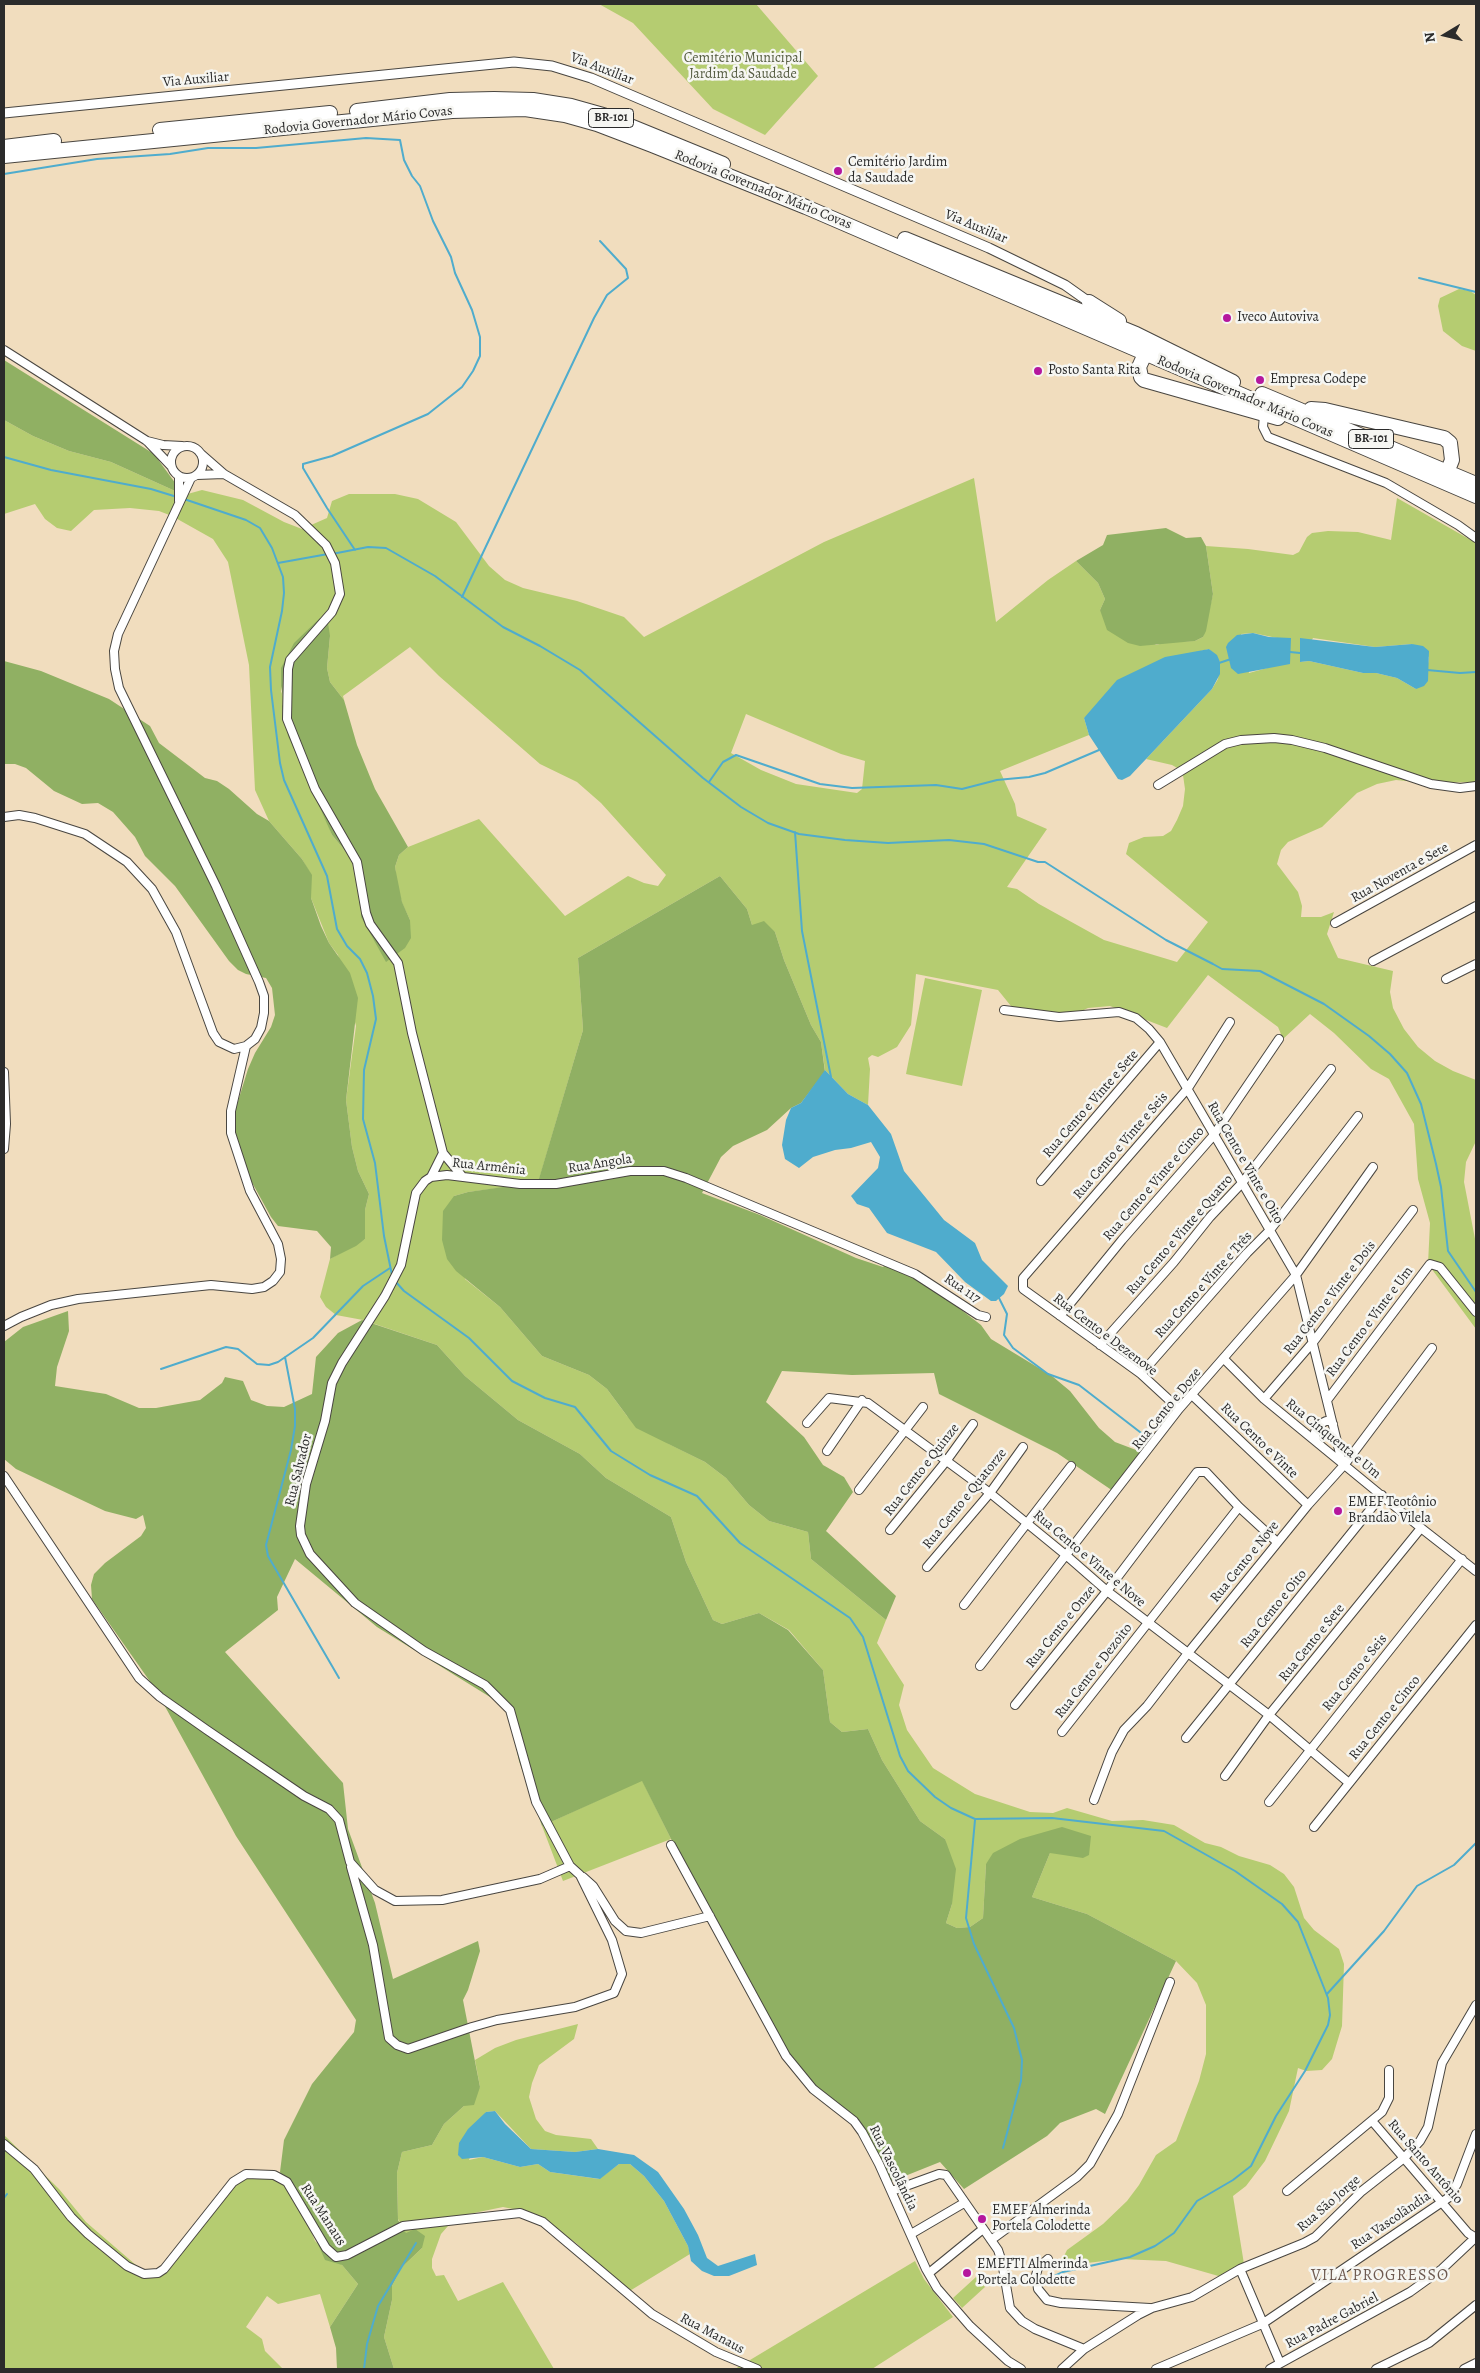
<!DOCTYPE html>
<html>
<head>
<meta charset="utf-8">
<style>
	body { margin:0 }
	#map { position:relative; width:1480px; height:2373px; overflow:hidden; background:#f1ddbe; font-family:Alegreya,serif }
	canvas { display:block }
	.frame { position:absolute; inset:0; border:5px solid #2b2b2b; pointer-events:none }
	.north { position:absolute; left:1420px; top:10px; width:50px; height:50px; -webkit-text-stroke:4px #f6f6f2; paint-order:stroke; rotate:261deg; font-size:14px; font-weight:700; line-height:20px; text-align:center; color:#2b2b2b }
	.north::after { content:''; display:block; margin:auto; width:18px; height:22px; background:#2b2b2b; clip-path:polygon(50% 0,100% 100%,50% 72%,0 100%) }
</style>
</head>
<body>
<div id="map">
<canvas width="1480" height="2373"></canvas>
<div class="frame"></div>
<div class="north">N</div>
</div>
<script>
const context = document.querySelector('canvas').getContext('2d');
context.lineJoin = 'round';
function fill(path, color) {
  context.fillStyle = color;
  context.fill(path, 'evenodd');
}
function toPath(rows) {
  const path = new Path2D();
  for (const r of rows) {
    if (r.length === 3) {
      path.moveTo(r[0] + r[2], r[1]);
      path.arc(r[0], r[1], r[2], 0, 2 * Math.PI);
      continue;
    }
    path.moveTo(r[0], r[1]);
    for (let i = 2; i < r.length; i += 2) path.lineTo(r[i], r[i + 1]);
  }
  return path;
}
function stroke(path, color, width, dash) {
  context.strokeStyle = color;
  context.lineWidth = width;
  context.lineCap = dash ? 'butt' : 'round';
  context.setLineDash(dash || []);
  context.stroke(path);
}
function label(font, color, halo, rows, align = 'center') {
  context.font = font + ' Alegreya,serif';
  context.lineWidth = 5;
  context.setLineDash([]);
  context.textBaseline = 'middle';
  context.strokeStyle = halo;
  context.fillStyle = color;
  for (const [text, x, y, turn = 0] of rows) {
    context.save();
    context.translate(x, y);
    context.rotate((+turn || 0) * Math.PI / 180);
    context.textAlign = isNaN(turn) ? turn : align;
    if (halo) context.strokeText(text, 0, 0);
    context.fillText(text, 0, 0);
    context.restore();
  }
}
fill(toPath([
	[599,4,756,4,818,76,765,135,713,109,633,23],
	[1459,289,1470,291,1476,295,1476,351,1462,346,1443,331,1438,306,1440,298],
	[4,420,33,436,69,451,111,462,184,495,202,490,243,500,284,522,302,529,327,518,332,501,349,494,395,494,418,499,456,522,489,566,505,580,523,588,577,601,624,617,644,637,824,542,974,478,996,622,1048,580,1076,561,1098,583,1105,599,1100,610,1156,645,1167,642,1195,641,1203,637,1213,594,1206,546,1248,549,1293,555,1299,552,1307,537,1312,533,1328,531,1358,532,1391,540,1397,498,1476,543,1476,782,1426,783,1396,780,1377,784,1357,793,1322,827,1288,842,1281,850,1277,864,1298,892,1302,906,1301,917,1321,917,1334,912,1327,934,1338,958,1393,971,1390,992,1393,1008,1404,1029,1418,1047,1435,1061,1453,1071,1476,1080,1476,1141,1466,1162,1464,1182,1476,1244,1476,1329,1428,1264,1430,1223,1418,1179,1414,1124,1389,1079,1371,1069,1334,1033,1310,1014,1283,1039,1278,1027,1208,975,1167,1028,1110,1006,1088,1008,1071,1016,1015,1011,998,990,916,974,911,1025,897,1047,878,1057,872,1055,868,1058,870,1069,868,1105,848,1094,825,1070,821,1042,811,1025,784,960,775,932,752,925,747,909,720,876,578,958,583,1030,538,1183,468,1192,454,1196,465,1279,500,1307,542,1356,589,1375,607,1389,627,1416,669,1444,705,1462,726,1478,749,1505,769,1521,808,1532,811,1559,886,1620,877,1643,904,1685,899,1705,907,1730,933,1768,975,1794,1030,1812,1053,1813,1067,1808,1112,1821,1143,1820,1174,1825,1205,1843,1221,1847,1239,1856,1270,1865,1284,1874,1294,1887,1304,1918,1314,1930,1339,1949,1344,1964,1342,2026,1332,2059,1322,2070,1306,2071,1298,2068,1289,2111,1265,2161,1246,2186,1233,2196,1244,2264,1222,2277,1166,2261,1121,2259,1070,2265,1062,2260,1067,2250,1103,2224,1127,2201,1139,2185,1156,2155,1176,2141,1199,2081,1206,2054,1206,2005,1197,1983,1176,1961,1087,1914,1032,1897,1050,1853,1091,1836,986,1864,983,1918,970,1927,957,1928,946,1923,952,1904,945,1839,920,1821,882,1760,868,1729,842,1732,830,1722,823,1670,789,1630,759,1613,722,1624,713,1620,686,1562,671,1517,606,1478,580,1454,518,1420,465,1376,437,1345,363,1320,336,1315,326,1307,320,1297,330,1259,365,1239,365,1210,369,1194,358,1171,352,1147,346,1100,356,1026,338,955,329,943,311,898,311,875,302,859,269,821,255,790,249,665,228,562,213,539,172,516,159,511,130,508,94,510,71,531,57,528,45,519,35,504,4,514],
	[1253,633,1277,638,1278,665,1249,673,1241,634],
	[330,636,327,668,330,682,344,700,343,696,410,647,439,676,540,764,577,782,601,803,666,875,658,886,644,883,628,876,565,916,479,819,408,847,399,855,395,867,397,883,402,903,410,920,361,917,361,904,351,858,332,835,281,691,282,673],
	[1313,638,1375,647,1412,644,1429,657,1428,664,1416,689,1397,678,1376,673,1363,673,1309,661,1300,662],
	[1209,649,1220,662,1218,679,1212,689,1146,759,1172,765,1179,769,1183,775,1185,789,1183,806,1177,820,1171,831,1163,836,1144,837,1129,843,1126,854,1208,922,1177,962,1104,940,1039,904,1017,889,1007,887,1047,829,1017,816,1015,804,1000,771,1089,735,1084,718,1193,653],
	[746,714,841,754,865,761,862,789,857,793,796,784,761,770,731,753],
	[925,978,982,990,962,1086,906,1074],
	[642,1780,671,1839,563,1881,542,1826],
	[578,2024,574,2039,539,2065,532,2083,529,2097,536,2119,545,2131,556,2135,591,2139,598,2149,575,2152,531,2149,495,2111,486,2112,469,2160,483,2157,520,2167,538,2164,550,2172,599,2179,619,2164,630,2164,644,2176,664,2201,688,2246,690,2254,628,2292,576,2243,545,2222,518,2210,503,2207,469,2214,448,2226,441,2234,432,2259,432,2268,436,2276,444,2275,458,2301,503,2282,554,2369,394,2369,384,2337,392,2300,392,2286,401,2268,422,2248,406,2234,398,2219,397,2173,402,2152,432,2145,444,2124,464,2106,480,2087,475,2060,495,2048,516,2040],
	[4,2135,59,2189,86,2222,144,2272,165,2273,240,2175,280,2172,301,2206,315,2241,342,2265,358,2284,330,2327,320,2294,278,2304,267,2296,246,2327,262,2339,265,2351,283,2369,4,2369],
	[915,2261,924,2279,953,2317,872,2369,735,2369],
	[976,2277,985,2287,962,2308,953,2298]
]), '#b5cc71');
fill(toPath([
	[4,360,154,454,184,495,111,462,69,451,33,436,4,420],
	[1166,528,1186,538,1201,537,1206,546,1213,594,1206,631,1203,637,1195,641,1140,646,1128,643,1107,630,1100,610,1105,599,1098,583,1076,561,1103,545,1107,535],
	[320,618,328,623,330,636,327,668,330,682,344,700,357,745,375,789,408,847,399,855,395,867,402,902,410,920,411,938,405,948,386,962,361,917,361,904,351,858,332,835,288,736,282,706,284,703,281,686,281,668,294,643],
	[4,661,41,671,109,699,150,726,159,743,205,778,217,781,229,789,257,814,269,821,302,859,312,875,311,898,321,926,329,943,350,973,358,998,346,1100,352,1147,358,1171,369,1194,365,1210,365,1239,356,1246,330,1259,331,1247,317,1231,278,1226,271,1217,249,1177,234,1135,235,1111,248,1069,255,1053,271,1027,275,1015,272,988,266,978,246,974,238,970,229,961,175,886,145,856,135,837,113,812,98,803,82,804,54,791,26,768,15,764,4,764],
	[720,876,747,909,752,925,764,921,775,932,784,960,811,1025,821,1042,825,1072,801,1103,791,1108,767,1130,733,1146,721,1157,702,1193,760,1215,856,1258,883,1267,887,1263,942,1295,981,1325,991,1339,1052,1376,1070,1391,1099,1428,1115,1442,1144,1453,1113,1491,1057,1453,939,1394,934,1373,852,1375,782,1371,766,1402,804,1437,823,1465,844,1477,853,1492,826,1531,896,1596,886,1620,811,1559,808,1532,769,1521,749,1505,726,1478,705,1462,636,1428,607,1389,589,1375,542,1356,500,1307,456,1271,447,1259,442,1240,443,1211,454,1196,468,1192,538,1182,583,1030,578,958],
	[68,1311,69,1331,57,1367,55,1386,106,1394,139,1408,156,1408,200,1400,222,1383,225,1377,243,1381,251,1400,267,1406,284,1407,312,1394,316,1357,338,1333,362,1320,437,1345,465,1376,518,1420,580,1454,606,1478,671,1517,686,1562,713,1620,722,1624,759,1613,788,1630,823,1670,830,1722,842,1732,868,1729,882,1760,920,1821,945,1839,956,1869,952,1904,946,1923,957,1928,970,1927,983,1918,986,1864,993,1853,1020,1839,1062,1827,1091,1836,1089,1855,1083,1858,1050,1853,1032,1897,1087,1914,1176,1961,1105,2114,1096,2109,1060,2123,1047,2136,964,2189,940,2162,890,2182,857,2120,817,2091,792,2061,671,1839,642,1781,542,1826,519,1761,512,1728,511,1710,377,1627,295,1559,277,1597,278,1610,225,1652,343,1783,348,1829,375,1903,393,1979,478,1941,480,1951,468,1990,463,2000,480,2087,474,2105,464,2106,444,2124,432,2145,402,2152,397,2173,398,2220,406,2233,415,2229,425,2236,422,2248,401,2268,392,2286,392,2300,384,2337,394,2369,337,2369,336,2348,330,2327,358,2284,342,2265,325,2260,301,2206,280,2172,284,2140,312,2084,354,2032,356,2020,236,1836,156,1690,92,1599,91,1585,94,1574,105,1563,141,1536,146,1528,143,1515,136,1519,105,1511,16,1469,4,1459,4,1342,23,1327]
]), '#90b063');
fill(toPath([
	[1253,633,1269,637,1291,638,1290,664,1238,674,1231,668,1226,647,1228,643,1237,635],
	[1300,638,1375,647,1412,644,1423,646,1429,651,1428,681,1424,686,1416,689,1397,678,1376,673,1363,673,1309,661,1300,662],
	[1209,649,1217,655,1220,662,1220,674,1212,689,1130,776,1122,780,1118,779,1089,735,1084,718,1117,680,1165,657],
	[825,1070,848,1094,868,1105,891,1134,904,1171,944,1220,975,1243,982,1260,1008,1286,1004,1294,996,1301,991,1301,965,1282,936,1252,887,1233,869,1208,857,1204,851,1196,878,1168,880,1157,871,1142,851,1148,835,1150,813,1157,799,1168,785,1159,782,1145,786,1120,791,1108,801,1103],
	[495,2111,505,2124,531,2149,575,2152,598,2149,634,2155,658,2172,684,2209,698,2235,707,2258,718,2266,755,2254,757,2265,729,2276,714,2276,702,2271,691,2261,688,2246,664,2201,644,2176,630,2164,619,2164,600,2179,550,2172,538,2164,520,2167,483,2157,462,2159,458,2155,459,2143,468,2129,486,2112]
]), '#4faccd');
stroke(toPath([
	[4,174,97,159,170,154,208,148,256,148,366,138,400,140,404,160,412,176,420,186,433,221,451,257,455,273,472,310,480,337,480,356,473,371,462,387,428,414,332,456,303,464,303,468,327,508,355,550],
	[1419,278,1476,292],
	[4,457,51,470,151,489,177,497],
	[184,499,246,520,260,528,272,548,283,577,284,593,282,611,270,667,271,690,280,763,284,780,327,876,337,929,347,946,360,959,367,973,373,996,376,1019,364,1070,363,1119,375,1163,384,1236,392,1275],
	[332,554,368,547,386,548,435,576,503,627,540,646,580,670,703,778,741,807,768,823,799,834,845,840,888,843,949,840,984,844,1038,862,1045,862,1166,940,1213,964,1222,969,1260,971,1324,1004,1369,1036,1390,1054,1407,1073,1421,1104,1436,1164,1441,1187,1448,1251,1476,1292],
	[278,563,328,554],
	[462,597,594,318,607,295,628,278,626,269,600,241],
	[1290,652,1300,653],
	[1219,663,1231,659],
	[1427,670,1460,673,1476,672],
	[709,782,723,762,736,755,820,784,852,788,936,785,962,789,997,780,1029,777,1045,773,1099,750],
	[795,832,802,931,831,1077],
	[395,1281,404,1291,469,1338,512,1381,545,1398,575,1407,611,1451,650,1475,697,1496,740,1543,850,1618,863,1637,900,1756,908,1771,935,1797,951,1808,975,1819,1052,1818,1164,1831,1235,1871,1282,1904,1298,1922,1328,1998,1330,2015,1328,2025,1305,2071,1276,2116,1251,2166,1233,2180,1197,2201,1174,2233,1155,2246,1130,2257,1063,2272,1039,2283],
	[998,1296,1007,1314,1004,1335,1013,1348,1048,1374,1079,1385,1149,1439],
	[285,1357,295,1409,295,1426,291,1450,266,1545,268,1556,339,1678],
	[161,1369,226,1347,238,1349,257,1364,269,1365,278,1362,313,1338,363,1286,390,1268],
	[975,1820,966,1918,974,1944,1014,2028,1022,2060,1021,2081,1003,2148],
	[1327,1994,1384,1931,1417,1886,1454,1865,1476,1843],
	[4,2198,7,2194],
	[364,2369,367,2344,378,2306,416,2243]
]), '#4faccd', 2);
const minor = toPath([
	[4,350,147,441,171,466],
	[1264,415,1263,427,1268,437,1386,483,1458,525,1476,538],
	[147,441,163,445,182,446],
	[187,462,16],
	[200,453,224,474,295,515,326,545,335,563,340,594,332,612,290,660,288,669,287,719,315,789,357,862,366,913,370,924,398,963,412,1033,443,1153,462,1176],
	[197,475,224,474],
	[179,476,179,501],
	[1158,785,1225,744,1241,740,1274,738,1292,740,1325,748,1431,784,1460,788,1476,786],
	[4,817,19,815,35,818,85,834,127,862,152,889,176,932,213,1033,219,1042,234,1049,246,1046,255,1039,261,1028,264,1013,264,996,259,982,216,886,119,688,115,669,114,651,118,634,191,478],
	[1335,923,1476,845],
	[1373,961,1476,906],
	[1446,979,1476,964],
	[1004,1010,1059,1017,1119,1012,1136,1018,1149,1029,1160,1042,1296,1275,1342,1462],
	[4,1072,6,1124,4,1149],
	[431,1177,443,1153],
	[1041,1181,1160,1042],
	[1060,1316,1122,1240,1213,1136,1279,1039],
	[4,1326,21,1317,51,1305,78,1299,211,1285,252,1289,264,1287,273,1281,280,1272,281,1259,278,1244,250,1191,231,1133,231,1111,246,1046],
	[1100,1345,1174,1262,1210,1217,1242,1183,1331,1069],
	[1224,1359,1264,1399,1421,1528,1476,1571],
	[1141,1374,1247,1253,1270,1230,1358,1116],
	[1192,1395,1308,1505],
	[1264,1399,1314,1341,1413,1210],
	[1328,1399,1430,1264,1440,1267,1476,1312],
	[1179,1409,1141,1374,1023,1289,1023,1278,1188,1088,1230,1022],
	[807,1423,829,1398,868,1403,990,1493,1067,1556,1107,1591,1269,1715,1349,1783],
	[1316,1441,1315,1432,1318,1425,1326,1421,1330,1421,1333,1424],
	[827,1451,862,1400],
	[4,1476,139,1678,160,1697,207,1730,304,1796,329,1809,339,1820,350,1862,375,1890,395,1901,442,1900,540,1879,570,1866,536,1802,510,1710,485,1685,424,1651,355,1603,310,1554,301,1535,300,1526,306,1484,325,1421,332,1383,342,1363,385,1296,401,1265,416,1193,425,1181,431,1177,447,1175,520,1184,556,1184,630,1171,664,1171,686,1178,915,1274,978,1315,986,1317],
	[859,1490,923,1407],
	[890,1530,947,1460,973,1424],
	[927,1567,990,1493,1023,1447],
	[964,1605,1071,1466],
	[980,1666,1179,1409,1296,1275,1373,1167],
	[1015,1705,1107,1591,1197,1472,1206,1472,1239,1507,1277,1542],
	[1062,1732,1239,1507],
	[1186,1738,1382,1495],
	[1225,1776,1269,1715,1421,1528],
	[1094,1800,1112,1752,1124,1730,1147,1706,1188,1653,1308,1505,1345,1464,1432,1348],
	[1269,1802,1462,1559],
	[1314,1827,1476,1625],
	[671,1845,786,2056,813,2089,854,2121,862,2132,879,2164,926,2269,937,2288,970,2326,1008,2361,1021,2369],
	[351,1867,373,1945,389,2038,397,2045,408,2049,472,2027,497,2020,575,2007,614,1993,622,1974,612,1940,580,1875,570,1866],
	[583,1877,593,1886,615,1921,626,1931,641,1933,710,1916],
	[1373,2122,1468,2233,1476,2238],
	[4,2144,34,2169,71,2217,88,2234,127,2266,144,2274,158,2273,164,2269,233,2182,246,2174,274,2175,287,2182,326,2248,336,2257,347,2255,403,2226,520,2213,543,2222,652,2314,716,2352,757,2369],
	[892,2191,939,2174,946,2175,998,2250,1002,2262,1010,2308,1022,2321,1035,2329,1084,2349],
	[1287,2191,1382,2112,1389,2098,1389,2070],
	[911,2234,964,2203],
	[991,2240,1077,2177,1090,2164,1118,2114,1170,1982],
	[1048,2259,1038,2268,1036,2275,1038,2289,1047,2300,1061,2303,1150,2308],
	[1240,2269,1280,2363],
	[929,2273,983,2229],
	[1062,2369,1084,2349,1138,2315,1152,2308,1192,2297,1240,2269,1304,2243,1315,2237,1362,2191,1404,2158,1420,2141,1428,2127,1442,2063,1476,2005],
	[1156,2369,1262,2324,1448,2198,1457,2184,1476,2134],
	[1270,2369,1410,2292,1442,2269,1476,2237],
	[1376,2369,1429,2343,1476,2305],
	[1464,2369,1476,2363]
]);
const tertiary = toPath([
	[4,113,514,62,552,66,591,78,989,248,1065,285,1089,302]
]);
const motorway = toPath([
	[357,111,450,100,494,99,533,100,571,106,603,115,723,164],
	[160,130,330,113],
	[4,147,54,141],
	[4,156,452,111,525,109,565,115,597,124,652,145,806,207,1476,496],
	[905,239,1136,334,1233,382],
	[1089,302,1119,321],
	[1152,351,1145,354,1139,367,1141,377,1144,380,1278,418],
	[1262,394,1476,484],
	[1311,409,1325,410,1444,438,1450,443,1452,460,1448,470,1441,475]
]);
stroke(minor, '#494641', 10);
stroke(tertiary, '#494641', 11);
stroke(motorway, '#494641', 16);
stroke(minor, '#fff', 8);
stroke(tertiary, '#fff', 9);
stroke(motorway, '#fff', 14);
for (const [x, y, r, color] of [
	[838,171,5,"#b5179e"],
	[1227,318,5,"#b5179e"],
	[1038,371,5,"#b5179e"],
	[1260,380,5,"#b5179e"],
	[1338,1511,5,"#b5179e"],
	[982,2219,5,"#b5179e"],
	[967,2273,5,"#b5179e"]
]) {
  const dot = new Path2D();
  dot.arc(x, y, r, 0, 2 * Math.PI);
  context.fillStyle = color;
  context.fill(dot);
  stroke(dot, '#f6f6f2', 2);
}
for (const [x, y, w] of [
	[611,118,45],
	[1371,439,45]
]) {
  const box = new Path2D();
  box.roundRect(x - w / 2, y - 9.5, w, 19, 4);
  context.fillStyle = '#f6f6f2';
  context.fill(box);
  stroke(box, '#2b2b2b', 1);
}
label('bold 12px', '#2b2b2b', null, [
	["BR-101",611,118],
	["BR-101",1371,439]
]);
label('14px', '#545b40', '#f6f6f2', [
	["Cemitério Municipal",743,59],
	["Jardim da Saudade",743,75]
]);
label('14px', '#2b2b2b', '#f6f6f2', [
	["Via Auxiliar",602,69,21],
	["Via Auxiliar",196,80,-5],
	["Rodovia Governador Mário Covas",358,121,-6],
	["Rodovia Governador Mário Covas",763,190,22],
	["Via Auxiliar",976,227,23],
	["Rodovia Governador Mário Covas",1245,397,23],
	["Rua Noventa e Sete",1400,873,-29],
	["Rua Cento e Vinte e Sete",1091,1104,-49],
	["Rua Cento e Vinte e Seis",1121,1146,-49],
	["Rua Cento e Vinte e Oito",1245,1163,60],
	["Rua Angola",600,1164,-9],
	["Rua Armênia",489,1167,6],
	["Rua Cento e Vinte e Cinco",1154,1184,-49],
	["Rua Cento e Vinte e Quatro",1180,1235,-49],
	["Rua Cento e Vinte e Três",1204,1285,-48],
	["Rua 117",962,1289,34],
	["Rua Cento e Vinte e Dois",1330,1298,-52],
	["Rua Cento e Vinte e Um",1370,1322,-53],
	["Rua Cento e Dezenove",1105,1335,37],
	["Rua Cento e Doze",1167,1409,-51],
	["Rua Cinquenta e Um",1333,1439,39],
	["Rua Cento e Vinte",1259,1441,44],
	["Rua Salvador",299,1470,-76],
	["Rua Cento e Quinze",922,1470,-52],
	["Rua Cento e Quatorze",965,1499,-51],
	["Rua Cento e Vinte e Nove",1089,1559,40],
	["Rua Cento e Nove",1245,1562,-51],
	["Rua Cento e Oito",1274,1609,-51],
	["Rua Cento e Onze",1061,1627,-51],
	["Rua Cento e Sete",1312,1643,-51],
	["Rua Cento e Dezoito",1094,1671,-52],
	["Rua Cento e Seis",1355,1673,-51],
	["Rua Cento e Cinco",1385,1718,-51],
	["Rua Santo Antônio",1425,2162,49],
	["Rua Vascolândia",893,2168,64],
	["Rua São Jorge",1329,2204,-41],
	["Rua Manaus",323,2215,57],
	["Rua Vascolândia",1391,2221,-34],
	["Rua Padre Gabriel",1332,2321,-28],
	["Rua Manaus",712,2334,28]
]);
label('14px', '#2b2b2b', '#f6f6f2', [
	["Cemitério Jardim",848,163],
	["da Saudade",848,179],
	["Iveco Autoviva",1237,318],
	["Posto Santa Rita",1048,371],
	["Empresa Codepe",1270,380],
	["EMEF Teotônio",1348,1503],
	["Brandão Vilela",1348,1519],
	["EMEF Almerinda",992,2211],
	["Portela Colodette",992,2227],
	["EMEFTI Almerinda",977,2265],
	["Portela Colodette",977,2281]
], 'left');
context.letterSpacing = '1px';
label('16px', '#6e5a51', '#f6f6f2', [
	["VILA PROGRESSO",1380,2276]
]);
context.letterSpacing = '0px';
</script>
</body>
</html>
